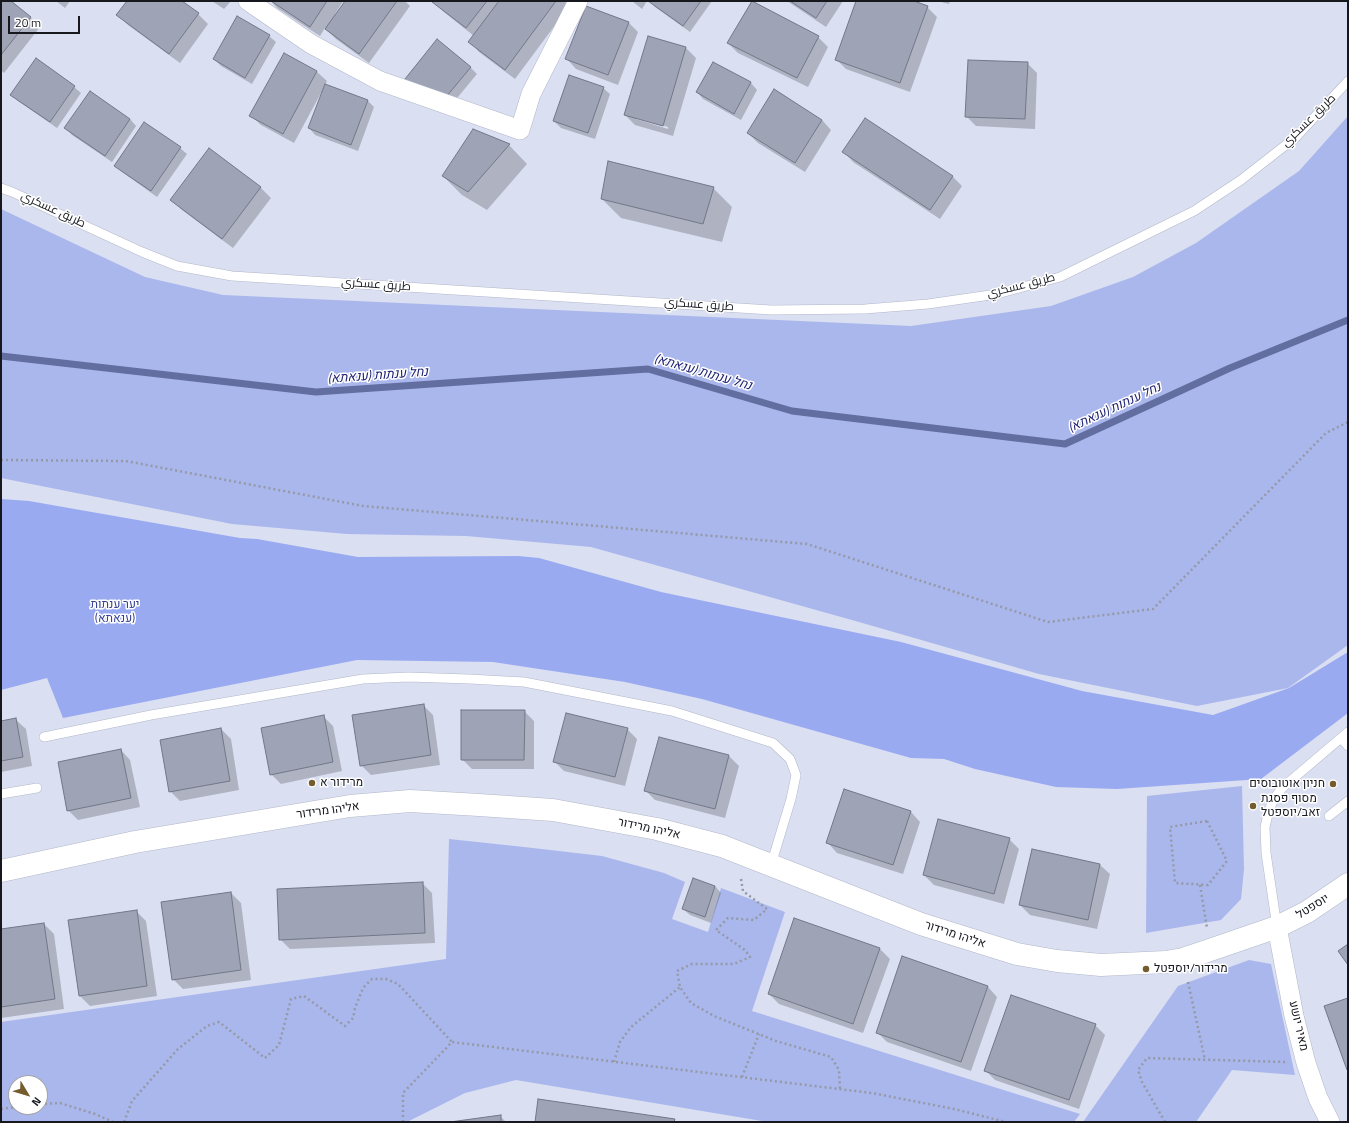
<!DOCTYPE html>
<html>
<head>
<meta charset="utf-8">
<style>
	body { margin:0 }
	#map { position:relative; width:1349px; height:1123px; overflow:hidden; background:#dadff2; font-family:"Titillium Web",sans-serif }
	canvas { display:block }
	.frame { position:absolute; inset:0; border:2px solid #16181e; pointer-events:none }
	.north { position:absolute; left:8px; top:1075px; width:40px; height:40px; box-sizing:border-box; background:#fff; border:1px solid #a2a3a5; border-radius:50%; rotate:128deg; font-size:11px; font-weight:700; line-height:16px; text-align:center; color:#16181e }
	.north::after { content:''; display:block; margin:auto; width:14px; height:18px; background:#755c2d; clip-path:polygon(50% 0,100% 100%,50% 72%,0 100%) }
	.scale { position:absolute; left:8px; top:16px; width:72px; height:18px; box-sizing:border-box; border:2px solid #16181e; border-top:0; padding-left:5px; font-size:12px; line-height:14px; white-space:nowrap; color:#16181e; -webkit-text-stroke:3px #fff; paint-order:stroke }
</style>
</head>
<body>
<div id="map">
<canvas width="1349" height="1123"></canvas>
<div class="frame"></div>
<div class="north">N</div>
<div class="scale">20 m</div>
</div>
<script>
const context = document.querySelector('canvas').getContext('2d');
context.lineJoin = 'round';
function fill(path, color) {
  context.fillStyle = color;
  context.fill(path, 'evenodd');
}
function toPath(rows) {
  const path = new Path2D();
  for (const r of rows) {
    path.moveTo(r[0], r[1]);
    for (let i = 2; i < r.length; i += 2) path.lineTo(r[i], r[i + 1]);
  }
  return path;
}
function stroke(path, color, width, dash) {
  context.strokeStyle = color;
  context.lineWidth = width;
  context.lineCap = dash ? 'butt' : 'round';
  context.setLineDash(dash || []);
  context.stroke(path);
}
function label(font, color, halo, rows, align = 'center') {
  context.font = font + ' "Titillium Web",Cairo,Heebo,sans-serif';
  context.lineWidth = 3;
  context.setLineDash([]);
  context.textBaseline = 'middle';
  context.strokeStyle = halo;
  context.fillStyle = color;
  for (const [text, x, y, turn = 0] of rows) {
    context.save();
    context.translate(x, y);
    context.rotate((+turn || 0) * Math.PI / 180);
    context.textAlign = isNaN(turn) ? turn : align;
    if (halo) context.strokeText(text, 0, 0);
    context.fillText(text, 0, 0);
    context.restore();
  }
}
fill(toPath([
	[1348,116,1348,645,1288,688,1197,706,1039,674,859,622,591,547,466,536,347,534,232,524,1,478,1,209,145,277,223,295,911,326,1051,306,1133,277,1196,243,1299,171],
	[1242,786,1244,869,1241,899,1221,920,1146,933,1147,796],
	[449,839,524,847,602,856,664,873,685,882,672,919,708,932,721,888,785,912,752,1011,1080,1114,1074,1122,768,1122,516,1080,465,1093,407,1122,1,1122,1,1022,446,959],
	[16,1083,40,1083,40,1107,16,1107],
	[1249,960,1271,964,1295,1075,1232,1070,1196,1122,1083,1122,1178,986]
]), '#aab7ec');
fill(toPath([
	[1,499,29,501,240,538,257,539,358,557,518,556,539,558,661,592,901,642,1082,691,1213,715,1289,688,1348,652,1348,713,1261,779,1117,789,1056,787,975,769,944,759,911,758,702,699,625,682,493,662,357,660,63,718,47,678,1,690]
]), '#99aaf1');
fill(toPath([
	[1,1,10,1,30,17,40,27,4,73,1,70],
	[56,1,70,1,65,8],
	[128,1,180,1,198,14,208,24,180,63,128,25,118,15],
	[212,1,231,1,224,9],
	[271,1,343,1,335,14,336,15,346,1,405,1,410,6,369,63,336,39,325,28,320,36,277,8],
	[435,1,573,1,515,79,479,52,470,42,474,36,444,12,434,2],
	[632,1,647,1,642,9],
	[649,1,712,1,690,32,655,7],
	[787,1,843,1,826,27],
	[857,1,911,1,927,7,937,17,910,92,846,69,836,59],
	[937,1,950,1,949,4],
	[628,22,638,32,618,85,576,69,567,59],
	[269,36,276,42,252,84,221,66,214,59],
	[648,37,686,48,696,58,673,136,635,125,625,115],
	[636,117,668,127,668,129,636,119],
	[818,37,828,47,808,87,738,53,728,43],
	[284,54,317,72,327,81,325,85,368,101,374,107,358,151,315,135,309,128,322,93,321,93,294,143,261,125,251,116],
	[713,63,751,83,757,90,741,120,703,99,697,92],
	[1027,63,1037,73,1035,129,976,126,966,116],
	[470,67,477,74,453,103,408,90],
	[74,87,81,93,57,128,18,101,12,95],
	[603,88,610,94,595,139,561,128,554,121],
	[130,119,136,126,112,162,72,135,66,128],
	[822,120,831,130,805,172,758,143,748,133],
	[509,145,527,164,487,210,462,195,443,176],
	[180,148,187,154,157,197,122,172,115,165],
	[209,149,261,188,271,198,233,248,182,210,172,200],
	[844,152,952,176,962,186,940,219,853,162],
	[713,188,732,207,722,242,621,218,602,199],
	[423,705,433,715,440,765,371,775,361,765],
	[524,711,534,721,534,769,472,769,462,759],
	[323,716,333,726,342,771,281,784,271,774],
	[16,720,26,729,32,766,1,772,1,722],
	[221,729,231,739,239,790,180,801,170,791],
	[627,729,637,739,625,786,564,771,554,761],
	[121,750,130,760,140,807,78,820,68,810],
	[729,756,739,766,725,818,655,800,645,790],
	[911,812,920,822,903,874,837,853,828,843],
	[1009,839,1019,849,1004,904,934,885,924,875],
	[1100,865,1110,874,1097,929,1030,915,1020,905],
	[422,883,432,893,435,943,290,949,280,939],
	[715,886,721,893,711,923,690,915,683,909],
	[231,893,241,903,251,980,183,989,173,979],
	[136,911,146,921,157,996,90,1006,80,996],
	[44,924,54,934,64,1009,1,1018,1,930],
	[880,949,890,959,863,1033,779,1004,769,994],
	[988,987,997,997,971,1071,887,1042,877,1032],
	[1095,1025,1105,1035,1079,1109,995,1080,985,1070],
	[500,1116,506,1122,457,1122]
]), '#0003');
stroke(toPath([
	[1,356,316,392,648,369,792,411,1065,444,1230,368,1348,320]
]), '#626da0', 7);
const building = toPath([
	[1,1,11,1,31,17,1,55,1,1],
	[127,1,182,1,199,13,169,54,116,15,127,1],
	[271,1,327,1,310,27,271,1],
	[345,1,397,1,359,54,325,29,345,1],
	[433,1,487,1,466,28,432,2,433,1],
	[499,1,556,1,505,70,468,42,499,1],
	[648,1,701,1,683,26,648,1],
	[752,1,819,36,797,78,727,43,752,1],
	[790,1,827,1,816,18,790,1],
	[856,1,914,1,928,6,900,83,835,60,856,1],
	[586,6,629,22,608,75,565,59,586,6],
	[237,16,270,35,245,78,213,59,237,16],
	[648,36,686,47,663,126,624,115,648,36],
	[437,39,471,67,446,97,401,84,437,39],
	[284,53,317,71,283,134,249,116,284,53],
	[36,58,75,86,50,122,10,95,36,58],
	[968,60,1028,62,1025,119,965,117,968,60],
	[713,62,751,82,734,114,696,92,713,62],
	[569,75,604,87,588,133,553,121,569,75],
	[325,84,368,100,351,145,308,128,325,84],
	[774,89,822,120,795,163,747,133,774,89],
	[90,91,130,119,105,156,64,128,90,91],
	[865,118,953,176,930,210,842,152,865,118],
	[144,122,181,147,151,191,114,166,144,122],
	[473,129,510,144,468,192,442,176,473,129],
	[209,148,261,187,222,239,170,200,209,148],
	[608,161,714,187,703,224,601,199,608,161],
	[424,704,431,755,360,766,352,715,424,704],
	[461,710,525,710,524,760,461,760,461,710],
	[566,713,628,728,615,777,553,762,566,713],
	[324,715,333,762,270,775,261,728,324,715],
	[16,718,23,757,1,761,1,721,16,718],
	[221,728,230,781,169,792,160,740,221,728],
	[659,737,729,755,715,809,644,791,659,737],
	[121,749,131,798,67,811,58,762,121,749],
	[844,789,911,811,893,865,826,843,844,789],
	[938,819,1010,838,994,894,923,875,938,819],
	[1032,849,1100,864,1088,920,1019,905,1032,849],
	[693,878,715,886,705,917,682,909,693,878],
	[423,882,425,933,279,940,277,889,423,882],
	[231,892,241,970,172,980,161,902,231,892],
	[137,910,147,986,79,996,68,920,137,910],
	[794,918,880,948,853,1024,768,994,794,918],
	[44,923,55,999,1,1007,1,929,44,923],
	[1348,944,1348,965,1338,951,1348,944],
	[902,956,988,986,961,1062,876,1033,902,956],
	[1011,995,1096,1024,1069,1100,984,1071,1011,995],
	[1348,998,1348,1069,1347,1070,1324,1006,1348,998],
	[538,1099,675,1119,674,1122,535,1122,538,1099],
	[501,1115,501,1122,450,1122,501,1115]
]);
fill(building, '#9ea3b5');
stroke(building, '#727788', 1);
const lane = toPath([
	[1,188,12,192,142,252,177,266,232,276,771,310,865,309,928,304,997,294,1060,277,1194,211,1241,180,1296,137,1348,81],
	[44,737,151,715,363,679,408,677,469,679,524,682,672,711,773,743,790,759,796,775,791,799,771,865],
	[1341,738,1348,746],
	[1,794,37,788],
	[1329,816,1348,801],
	[1277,927,1266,853,1265,827,1269,810,1274,799,1282,788,1348,732]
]);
const street = toPath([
	[248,1,311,44,380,81,520,130,531,94,578,1],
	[1277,927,1294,1016,1306,1063,1318,1098,1330,1122]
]);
const secondary = toPath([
	[1,871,135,842,350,806,410,801,479,805,553,810,657,829,722,846,921,924,1017,954,1057,961,1101,965,1166,962,1183,959,1210,950,1277,927,1307,912,1348,884]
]);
stroke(lane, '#b2b7c9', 10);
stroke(street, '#b2b7c9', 20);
stroke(secondary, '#b2b7c9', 23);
stroke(toPath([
	[1,460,126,461,363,506,807,544,1048,622,1153,609,1326,433,1348,422],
	[1207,821,1227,861,1208,885,1175,883,1170,827,1207,821],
	[741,879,743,891,767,909,754,920,728,918,716,930,745,950,750,957,734,964,692,964,677,971,680,987,691,1003,714,1016,776,1041,831,1057,839,1070,840,1089],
	[1200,885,1207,928],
	[1188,982,1205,1060],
	[614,1062,620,1042,631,1027,680,987],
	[742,1077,759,1034],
	[40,1104,60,1103,95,1114,113,1122],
	[1,1109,16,1107],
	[124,1122,132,1101,178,1049,207,1026,219,1022,265,1058,279,1045,291,999,304,996,345,1026,353,1018,355,1008,363,988,372,979,386,979,398,984,452,1042],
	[403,1122,403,1093,452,1042,872,1093,954,1109,1006,1122],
	[1165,1122,1142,1082,1138,1070,1147,1058,1285,1062]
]), '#9599a7', 2.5, [2, 3]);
stroke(lane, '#fff', 9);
stroke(street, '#fff', 19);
stroke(secondary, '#fff', 22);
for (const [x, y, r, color] of [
	[312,783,4,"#755c2d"],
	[1333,784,4,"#755c2d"],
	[1253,806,4,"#755c2d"],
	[1146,969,4,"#755c2d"]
]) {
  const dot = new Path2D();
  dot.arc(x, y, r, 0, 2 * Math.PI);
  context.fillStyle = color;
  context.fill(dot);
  stroke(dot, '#fff', 1.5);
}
label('12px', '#16181e', '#fff', [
	["طريق عسكري",1309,121,-44],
	["طريق عسكري",53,210,25],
	["طريق عسكري",376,285,4],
	["طريق عسكري",1021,286,-14],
	["طريق عسكري",699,305,4],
	["אליהו מרידור",328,811,-8],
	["אליהו מרידור",649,829,12],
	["יוספטל",1313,907,-32],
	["אליהו מרידור",955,935,18],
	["מאיר יושע",1298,1026,77]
]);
label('12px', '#374194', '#fff', [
	["יער ענתות",115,605],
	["(ענאתא)",115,619]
]);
label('12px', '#16181e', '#fff', [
	["מרידור א",320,783],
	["חניון אוטובוסים",1325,784,"right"],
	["מסוף פסגת",1261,799],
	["זאב/יוספטל",1261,813],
	["מרידור/יוספטל",1154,969]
], 'left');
label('italic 13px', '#202373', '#fff', [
	["נחל ענתות (ענאתא)",703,373,16],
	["נחל ענתות (ענאתא)",378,376,-4],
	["נחל ענתות (ענאתא)",1115,408,-25]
]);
</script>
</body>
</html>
